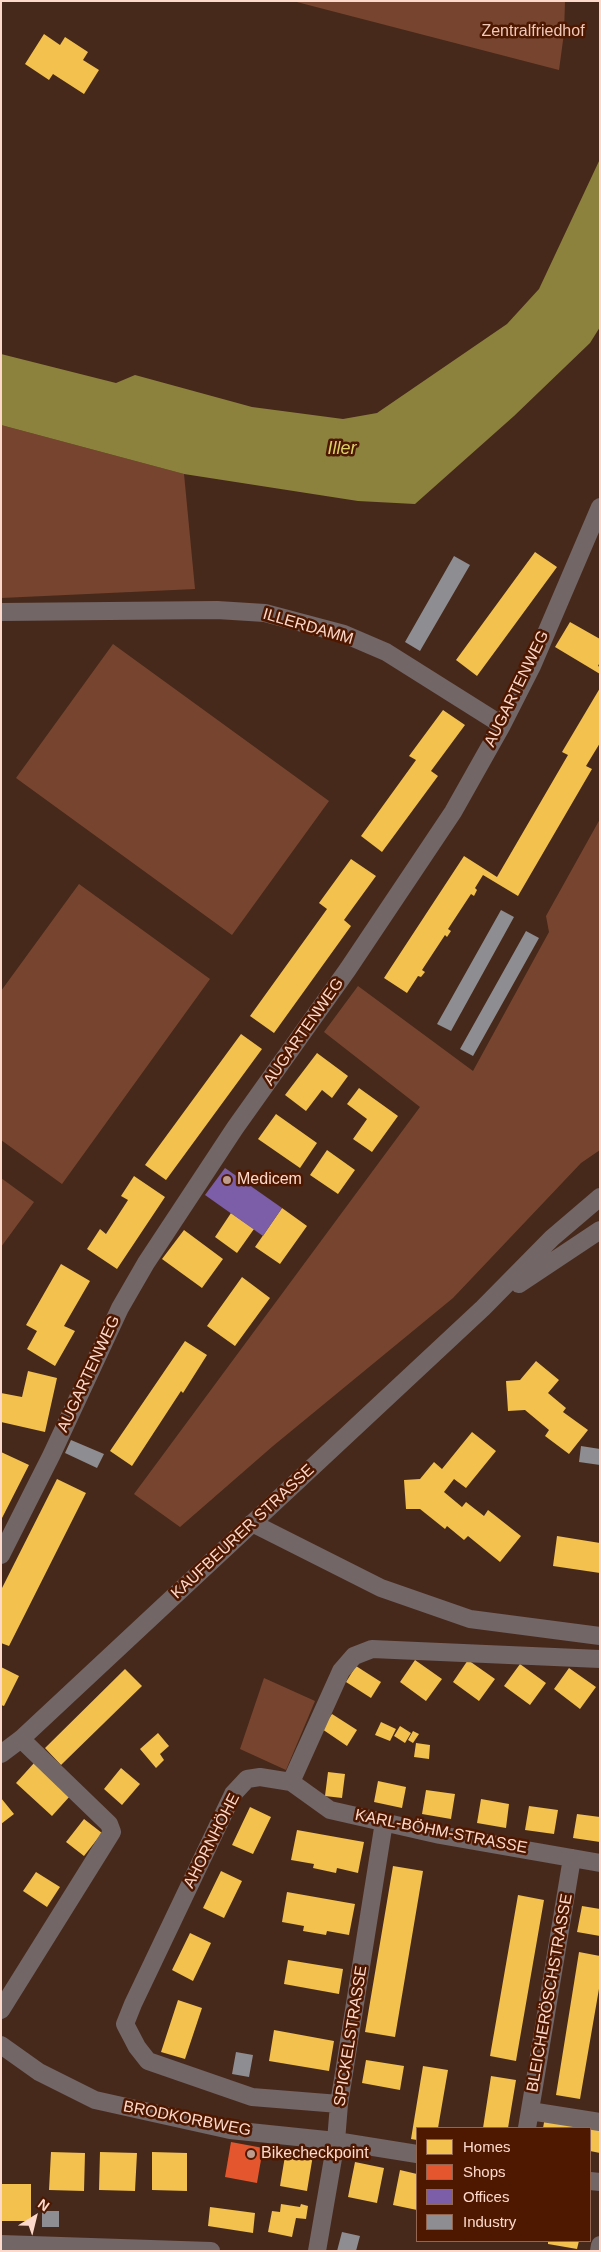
<!DOCTYPE html>
<html>
<head>
<meta charset="utf-8">
<style>
	body { margin:0 }
	#map { position:relative; width:601px; height:2252px; overflow:hidden; background:#47291b; font-family:Arial,sans-serif }
	canvas { display:block }
	.frame { position:absolute; inset:0; border:2px solid #fdd9cb; pointer-events:none }
	.legend { position:absolute; left:416px; top:2127px; width:175px; height:115px; box-sizing:border-box; background:#4e1800; border:1px solid #946551; margin:0; padding:6px 9px; list-style:none; font-size:15px; color:#fdd9cb }
	.legend li { display:flex; align-items:center; gap:10px; height:25px }
	.legend b { width:25px; border:1px solid #946551 }
	.north { position:absolute; left:10px; top:2192px; width:50px; height:50px; -webkit-text-stroke:4px #4e1800; paint-order:stroke; rotate:36deg; font-size:14px; font-weight:700; line-height:20px; text-align:center; color:#fdd9cb }
	.north::after { content:''; display:block; margin:auto; width:18px; height:22px; background:#fdd9cb; clip-path:polygon(50% 0,100% 100%,50% 72%,0 100%) }
</style>
</head>
<body>
<div id="map">
<canvas width="601" height="2252"></canvas>
<div class="frame"></div>
<ul class="legend">
<li><b style="height:14px;background:#f2c14e"></b>Homes</li>
<li><b style="height:14px;background:#e4572e"></b>Shops</li>
<li><b style="height:14px;background:#7b5ea7"></b>Offices</li>
<li><b style="height:14px;background:#8d8d92"></b>Industry</li>
</ul>
<div class="north">N</div>
</div>
<script>
const context = document.querySelector('canvas').getContext('2d');
context.lineJoin = 'round';
function fill(path, color) {
  context.fillStyle = color;
  context.fill(path, 'evenodd');
}
function toPath(rows) {
  const path = new Path2D();
  for (const r of rows) {
    path.moveTo(r[0], r[1]);
    for (let i = 2; i < r.length; i += 2) path.lineTo(r[i], r[i + 1]);
  }
  return path;
}
function stroke(path, color, width, dash) {
  context.strokeStyle = color;
  context.lineWidth = width;
  context.lineCap = dash ? 'butt' : 'round';
  context.setLineDash(dash || []);
  context.stroke(path);
}
function label(font, color, halo, rows, align = 'center') {
  context.font = font + ' Arial,sans-serif';
  context.lineWidth = 5;
  context.setLineDash([]);
  context.textBaseline = 'middle';
  context.strokeStyle = halo;
  context.fillStyle = color;
  for (const [text, x, y, turn = 0] of rows) {
    context.save();
    context.translate(x, y);
    context.rotate((+turn || 0) * Math.PI / 180);
    context.textAlign = isNaN(turn) ? turn : align;
    if (halo) context.strokeText(text, 0, 0);
    context.fillText(text, 0, 0);
    context.restore();
  }
}
fill(toPath([
	[293,1,565,1,564,33,559,70],
	[1,425,184,474,195,589,1,598],
	[113,644,329,801,232,935,16,778],
	[600,819,600,1150,581,1163,453,1298,273,1446,180,1527,134,1494,420,1107,324,1032,358,986,473,1071,549,932,546,916],
	[79,884,210,979,62,1184,1,1140,1,991],
	[1,1178,34,1202,1,1247],
	[264,1678,315,1701,286,1770,240,1749]
]), '#77452f');
fill(toPath([
	[600,159,600,327,590,343,514,416,415,504,358,501,184,474,1,425,1,354,116,383,135,375,252,407,343,419,377,413,507,324,539,289]
]), '#8c823d');
fill(toPath([
	[44,34,60,45,65,37,88,52,83,60,99,70,84,94,53,74,49,80,25,64],
	[535,552,557,567,477,676,456,660],
	[570,622,600,639,600,662,598,666,600,667,600,674,555,647],
	[600,688,600,743,586,766,592,769,518,896,483,875,475,888,477,890,474,896,471,894,448,929,451,931,447,937,445,935,422,970,425,972,421,977,418,976,407,993,384,978,464,856,497,877,568,755,562,752],
	[443,710,465,725,431,771,438,776,382,852,361,836,416,760,409,756],
	[351,859,376,876,344,920,351,926,274,1033,250,1016,327,909,319,903],
	[241,1034,262,1049,166,1180,145,1165],
	[317,1053,348,1076,332,1098,322,1090,306,1111,285,1095],
	[359,1088,398,1116,372,1152,353,1139,367,1119,347,1104],
	[276,1114,317,1143,300,1168,258,1139],
	[327,1150,355,1170,338,1194,310,1175],
	[134,1176,165,1197,117,1269,87,1249,100,1229,106,1234,128,1200,121,1196],
	[282,1208,307,1226,280,1264,255,1247],
	[231,1213,254,1229,237,1253,215,1237],
	[184,1230,223,1259,202,1288,162,1259],
	[61,1264,90,1281,64,1326,75,1331,55,1366,27,1349,37,1331,26,1325],
	[242,1277,270,1298,235,1346,207,1326],
	[185,1341,207,1355,183,1393,181,1391,132,1466,110,1451],
	[536,1361,559,1380,548,1393,566,1408,563,1412,588,1430,569,1454,545,1436,549,1430,525,1410,508,1411,506,1381,520,1380],
	[28,1371,57,1378,45,1432,1,1422,1,1393,22,1397],
	[472,1432,496,1451,466,1488,454,1479,444,1492,462,1507,466,1502,484,1516,488,1510,521,1536,500,1562,468,1536,464,1540,447,1526,445,1529,420,1509,406,1509,404,1480,420,1479,434,1462,442,1469],
	[1,1452,29,1465,1,1520],
	[57,1479,86,1493,9,1646,1,1643,1,1590],
	[557,1536,600,1543,600,1573,553,1566],
	[415,1660,442,1679,426,1701,400,1682],
	[468,1660,495,1679,479,1701,453,1682],
	[520,1664,546,1683,530,1705,504,1686],
	[356,1666,381,1682,371,1698,346,1682],
	[1,1667,19,1676,4,1706,1,1705],
	[569,1668,596,1687,580,1709,554,1689],
	[125,1669,142,1686,61,1765,45,1748],
	[332,1714,357,1730,347,1746,322,1729],
	[381,1722,396,1729,390,1741,375,1735],
	[400,1726,411,1733,405,1743,394,1736],
	[413,1731,419,1734,413,1743,408,1740],
	[158,1733,169,1746,160,1754,164,1760,156,1768,140,1749],
	[416,1743,430,1745,429,1759,414,1757],
	[34,1763,70,1796,52,1816,16,1783],
	[121,1768,140,1784,122,1805,104,1789],
	[328,1772,345,1774,342,1798,325,1796],
	[378,1781,406,1787,402,1808,374,1802],
	[426,1790,455,1794,451,1819,422,1814],
	[1,1798,14,1814,1,1824],
	[481,1799,509,1804,506,1828,477,1823],
	[529,1806,558,1810,554,1834,525,1830],
	[250,1807,271,1817,253,1854,232,1845],
	[577,1814,600,1817,600,1842,573,1838],
	[84,1819,102,1833,84,1856,66,1842],
	[297,1830,364,1842,358,1873,337,1868,336,1873,313,1868,314,1864,291,1860],
	[393,1866,423,1871,395,2037,365,2032],
	[221,1871,242,1881,224,1918,203,1908],
	[36,1872,60,1887,47,1907,23,1891],
	[287,1892,355,1904,349,1935,327,1931,326,1935,303,1931,304,1926,282,1922],
	[518,1895,544,1900,516,2061,490,2056],
	[582,1906,600,1909,600,1936,577,1932],
	[190,1933,211,1943,193,1981,172,1970],
	[579,1952,600,1956,600,1983,580,2099,556,2095],
	[288,1960,343,1969,339,1994,284,1984],
	[178,2000,202,2008,185,2059,161,2052],
	[274,2030,334,2041,329,2071,269,2061],
	[366,2060,404,2066,400,2090,362,2083],
	[423,2066,448,2070,438,2128,417,2128,417,2140,411,2139],
	[491,2076,516,2080,508,2128,483,2128],
	[545,2117,600,2126,600,2153,590,2151,590,2128,543,2128],
	[286,2150,313,2155,307,2191,280,2186],
	[51,2152,85,2153,84,2191,49,2190],
	[100,2152,137,2153,135,2191,99,2190],
	[152,2152,187,2153,187,2191,152,2190],
	[355,2162,384,2168,377,2203,348,2197],
	[400,2170,417,2174,417,2210,393,2205],
	[1,2184,31,2184,31,2221,1,2221],
	[281,2204,300,2207,301,2204,308,2206,306,2219,296,2218,292,2237,268,2232,272,2211,280,2212],
	[210,2207,255,2213,253,2233,208,2226],
	[548,2241,579,2241,577,2249,548,2244]
]), '#f2c14e');
fill(toPath([
	[231,2142,263,2148,257,2183,225,2177]
]), '#e4572e');
fill(toPath([
	[225,1168,282,1208,263,1236,205,1195]
]), '#7b5ea7');
fill(toPath([
	[454,556,470,565,420,651,405,642],
	[501,910,514,917,451,1031,437,1024],
	[526,931,539,938,473,1056,460,1049],
	[71,1440,104,1454,97,1468,65,1453],
	[581,1446,600,1449,600,1465,579,1462],
	[236,2052,253,2055,249,2077,232,2074],
	[42,2211,59,2211,59,2227,42,2227],
	[342,2232,360,2236,356,2251,337,2251]
]), '#8d8d92');
stroke(toPath([
	[1,612,217,610,265,613,344,634,386,652,502,725],
	[519,1284,600,1230],
	[252,1523,381,1588,470,1619,600,1636],
	[1,1555,51,1456,120,1308,146,1263,235,1128,348,969,453,812,502,725,532,666,600,507],
	[1,1754,21,1739,483,1308,552,1238,600,1197],
	[291,1782,341,1671,354,1656,372,1649,600,1659],
	[1,2010,112,1832,109,1824,21,1739],
	[1,2045,39,2072,95,2100,230,2130,336,2141,417,2154],
	[339,2104,252,2097,148,2061,137,2047,125,2024,133,2004,233,1794,247,1779,260,1777,291,1782,330,1810,440,1835,600,1863],
	[530,2111,600,2122],
	[527,2128,572,1858],
	[590,2181,600,2182],
	[1,2244,211,2251],
	[317,2251,336,2141,339,2104,384,1822],
	[599,2251,600,2245]
]), '#726667', 18);
for (const [x, y, r, color] of [
	[227,1180,5,"#bd9b8d"],
	[251,2154,5,"#bd9b8d"]
]) {
  const dot = new Path2D();
  dot.arc(x, y, r, 0, 2 * Math.PI);
  context.fillStyle = color;
  context.fill(dot);
  stroke(dot, '#4e1800', 2);
}
label('16px', '#f1c9b9', '#4e1800', [
	["Zentralfriedhof",533,32]
]);
label('16px', '#fdd9cb', '#4e1800', [
	["ILLERDAMM",308,627,16],
	["AUGARTENWEG",517,689,-64],
	["AUGARTENWEG",304,1032,-55],
	["AUGARTENWEG",89,1374,-65],
	["KAUFBEURER STRASSE",243,1532,-43],
	["KARL-BÖHM-STRASSE",441,1832,11],
	["AHORNHÖHE",212,1841,-63],
	["BLEICHERÖSCHSTRASSE",550,1993,-80],
	["SPICKELSTRASSE",351,2036,-81],
	["BRODKORBWEG",187,2119,11]
]);
label('16px', '#fdd9cb', '#4e1800', [
	["Medicem",237,1180],
	["Bikecheckpoint",261,2154]
], 'left');
label('italic 18px', '#ddd269', '#4e1800', [
	["Iller",342,449]
]);
</script>
</body>
</html>
